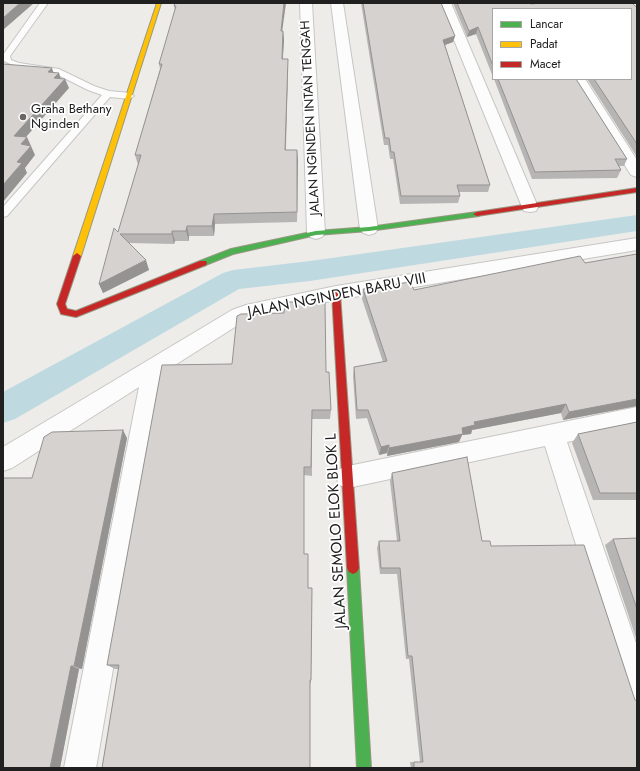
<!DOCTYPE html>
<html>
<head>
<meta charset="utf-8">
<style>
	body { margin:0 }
	#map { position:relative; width:640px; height:771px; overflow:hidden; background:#eeece9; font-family:Jost,sans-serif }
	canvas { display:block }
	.frame { position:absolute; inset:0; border:4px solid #202020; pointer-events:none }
	.legend { position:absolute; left:492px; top:8px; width:140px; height:72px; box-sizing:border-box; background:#fff; border:1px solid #a6a6a6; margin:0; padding:5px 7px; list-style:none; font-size:12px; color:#202020 }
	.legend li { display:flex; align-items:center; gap:8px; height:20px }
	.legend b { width:20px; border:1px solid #a6a6a6 }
</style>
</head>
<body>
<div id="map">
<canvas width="640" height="771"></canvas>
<div class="frame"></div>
<ul class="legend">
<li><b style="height:5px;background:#4caf50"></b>Lancar</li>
<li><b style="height:5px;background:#ffc107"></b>Padat</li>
<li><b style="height:5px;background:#c62828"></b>Macet</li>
</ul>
</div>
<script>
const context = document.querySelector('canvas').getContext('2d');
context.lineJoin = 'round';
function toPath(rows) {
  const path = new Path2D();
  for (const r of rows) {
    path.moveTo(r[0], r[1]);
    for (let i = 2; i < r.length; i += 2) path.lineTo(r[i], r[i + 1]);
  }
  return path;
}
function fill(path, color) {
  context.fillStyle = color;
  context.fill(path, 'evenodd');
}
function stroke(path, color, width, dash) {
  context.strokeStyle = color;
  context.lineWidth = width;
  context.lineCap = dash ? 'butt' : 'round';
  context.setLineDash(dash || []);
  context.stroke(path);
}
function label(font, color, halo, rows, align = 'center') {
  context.font = font + ' Jost,sans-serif';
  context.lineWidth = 3.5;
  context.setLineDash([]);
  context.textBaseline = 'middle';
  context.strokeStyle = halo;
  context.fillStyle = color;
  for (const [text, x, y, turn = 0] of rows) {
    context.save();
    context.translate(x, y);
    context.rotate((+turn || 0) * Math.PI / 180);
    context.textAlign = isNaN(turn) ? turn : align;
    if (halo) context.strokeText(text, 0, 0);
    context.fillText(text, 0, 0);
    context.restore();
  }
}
fill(toPath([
	[637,215,637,231,310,281,239,289,15,419,3,423,3,392,223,273,233,270,310,261,637,215]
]), '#bedae0');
const lane = toPath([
	[40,3,48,3,10,56,11,60,19,63,59,69,94,86,109,91,130,93,134,96,130,99,110,97,7,216,3,217,3,207,102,95,88,90,54,73,17,67,4,61,3,55,40,3]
]);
const street = toPath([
	[300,3,312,3,325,233,322,237,316,239,310,237,307,233,300,3],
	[331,3,343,3,378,229,375,233,369,235,363,233,360,229,331,3],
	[439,3,451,3,538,207,536,211,530,212,524,211,522,207,439,3],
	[571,79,585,79,637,160,637,177,631,175,629,172,571,79],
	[637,238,637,250,336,300,256,317,246,320,164,372,96,768,64,768,139,387,12,468,3,471,3,447,232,310,246,305,336,286,637,238],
	[637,407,637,427,567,442,637,646,637,706,626,702,622,691,545,446,348,488,339,485,336,477,339,469,348,466,637,407]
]);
const fast = toPath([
	[477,212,479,212,479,216,369,231,316,235,233,254,203,266,199,263,200,261,231,249,316,231,369,227,477,212],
	[353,562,357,564,359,568,371,768,357,768,347,568,349,564,353,562]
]);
const slow = toPath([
	[157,3,161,3,81,256,77,259,74,258,73,256,157,3]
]);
const jam = toPath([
	[637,188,637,192,477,216,473,214,477,212,637,188],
	[77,253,81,256,65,304,67,309,76,311,200,261,206,261,207,263,206,265,76,317,61,314,57,304,73,256,77,253],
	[336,290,340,293,359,568,357,572,353,574,349,572,347,568,332,293,336,290]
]);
stroke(lane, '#c7c6c5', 2);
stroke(street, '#c7c6c5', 2);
stroke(fast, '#979881', 2);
stroke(slow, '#979881', 2);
stroke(jam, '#979881', 2);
fill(lane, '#fcfcfc');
fill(street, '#fcfcfc');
fill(fast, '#4caf50');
fill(slow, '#ffc107');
fill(jam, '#c62828');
fill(toPath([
	[175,3,283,31,284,40,283,59,288,68,286,150,297,150,297,222,215,224,214,236,189,236,189,241,175,241,174,244,129,243,149,270,103,293,99,284,118,232,138,165,135,155,160,69,159,64,175,10,174,6],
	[361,3,441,3,455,36,453,42,445,45,490,185,488,192,459,192,460,196,458,203,400,204,393,159,390,159,388,145,384,145],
	[453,3,530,3,531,4,635,6,637,7,637,157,587,79,631,79,493,9,493,77,476,34,467,37],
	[494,79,576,79,627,159,624,166,619,166,621,170,617,178,532,179],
	[637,254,637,406,563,420,561,413,472,430,471,434,462,435,459,442,387,456,387,453,379,455,367,418,356,419,353,376,354,367,383,362,362,299,363,289,414,290,585,263],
	[326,372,331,410,330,419,312,419,312,476,304,475,304,554,308,554,308,588,312,594,311,683,310,683,310,768,102,768,119,669,115,669,107,665],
	[637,422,637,500,593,500,572,443,578,434],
	[127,438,82,669,79,669,60,768,32,478],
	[392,473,482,541,491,546,635,700,637,768,411,768,410,762,420,762,409,659,406,659,397,574,380,574,377,548,379,541,397,541,390,481],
	[637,538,637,641,605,545,613,539]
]), '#b7b5b3');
fill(toPath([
	[20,3,34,3,3,30,3,18],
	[284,3,286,3,281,40,281,31],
	[478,27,476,34,467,37,469,31],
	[283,31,284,40,282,68,282,59],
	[455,36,453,42,442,46,443,40],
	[288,59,288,68,285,160,285,150],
	[52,68,55,77,59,73,62,82,65,79,69,88,19,145,14,136,48,72],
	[27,137,35,155,25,168,27,173,3,202,3,185,17,162,21,144],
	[297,150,298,160,297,222],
	[214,214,215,224,214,236,212,226],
	[187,226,189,236,189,241,186,231],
	[172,231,175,241,174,244,172,234],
	[146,260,149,270,103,293,99,284],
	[637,399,637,406,563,420,569,412],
	[566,404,561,413,472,430,471,434,462,435,459,442,387,456,389,448,462,428,474,422],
	[123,430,127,438,82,669,74,666],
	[389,445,387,453,379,455,381,447],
	[71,666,79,669,60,768,50,768]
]), '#959392');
const building = toPath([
	[3,3,20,3,3,18,3,3],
	[175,3,284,3,281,31,283,31,282,59,288,59,285,150,297,150,297,212,214,214,212,226,187,226,186,231,172,231,172,234,120,234,146,260,99,284,114,228,118,232,141,155,135,155,162,64,159,64,176,6,174,6,175,3],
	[363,3,441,3,455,36,443,40,490,185,457,185,460,196,401,196,394,152,391,152,389,138,385,138,363,3],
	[457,3,530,3,531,4,541,3,632,3,635,6,637,7,637,144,594,79,631,79,631,9,493,9,493,66,478,27,469,31,457,3],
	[3,64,52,68,48,72,59,73,54,78,65,79,14,136,27,137,21,144,31,146,17,162,22,163,3,185,3,64],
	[498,79,576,79,627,159,615,159,621,170,535,172,498,79],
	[637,254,637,399,569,412,566,404,474,422,475,425,462,428,463,434,389,448,389,445,381,447,368,410,357,410,354,367,387,361,363,289,410,282,414,290,580,256,585,263,637,254],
	[285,302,325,302,326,372,329,372,331,410,312,410,311,467,304,467,304,554,308,554,308,588,312,588,311,680,310,680,310,768,102,768,119,665,107,665,162,365,232,364,237,316,241,314,284,313,285,302],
	[637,422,637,493,600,493,578,434,637,422],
	[123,430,74,666,71,666,50,768,3,768,3,478,32,478,44,437,52,432,123,430],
	[467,457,482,541,490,541,491,546,584,545,635,700,637,701,637,768,414,768,414,762,423,762,412,656,408,656,400,568,381,568,379,541,400,541,392,473,467,457],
	[637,538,637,609,613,539,637,538]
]);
fill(building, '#d5d2d0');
stroke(building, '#959392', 1);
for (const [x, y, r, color] of [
	[23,117,4,"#686766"]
]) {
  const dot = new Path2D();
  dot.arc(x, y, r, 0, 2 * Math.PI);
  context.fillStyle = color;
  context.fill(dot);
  stroke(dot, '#fff', 1.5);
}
label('13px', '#202020', '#fff', [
	["Graha Bethany",31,110],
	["Nginden",31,125]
], 'left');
label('13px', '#202020', '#fff', [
	["JALAN NGINDEN INTAN TENGAH",311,118,-93]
]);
label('15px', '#202020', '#fff', [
	["JALAN NGINDEN BARU VIII",337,296,-11],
	["JALAN SEMOLO ELOK BLOK L",337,531,-93]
]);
</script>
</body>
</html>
